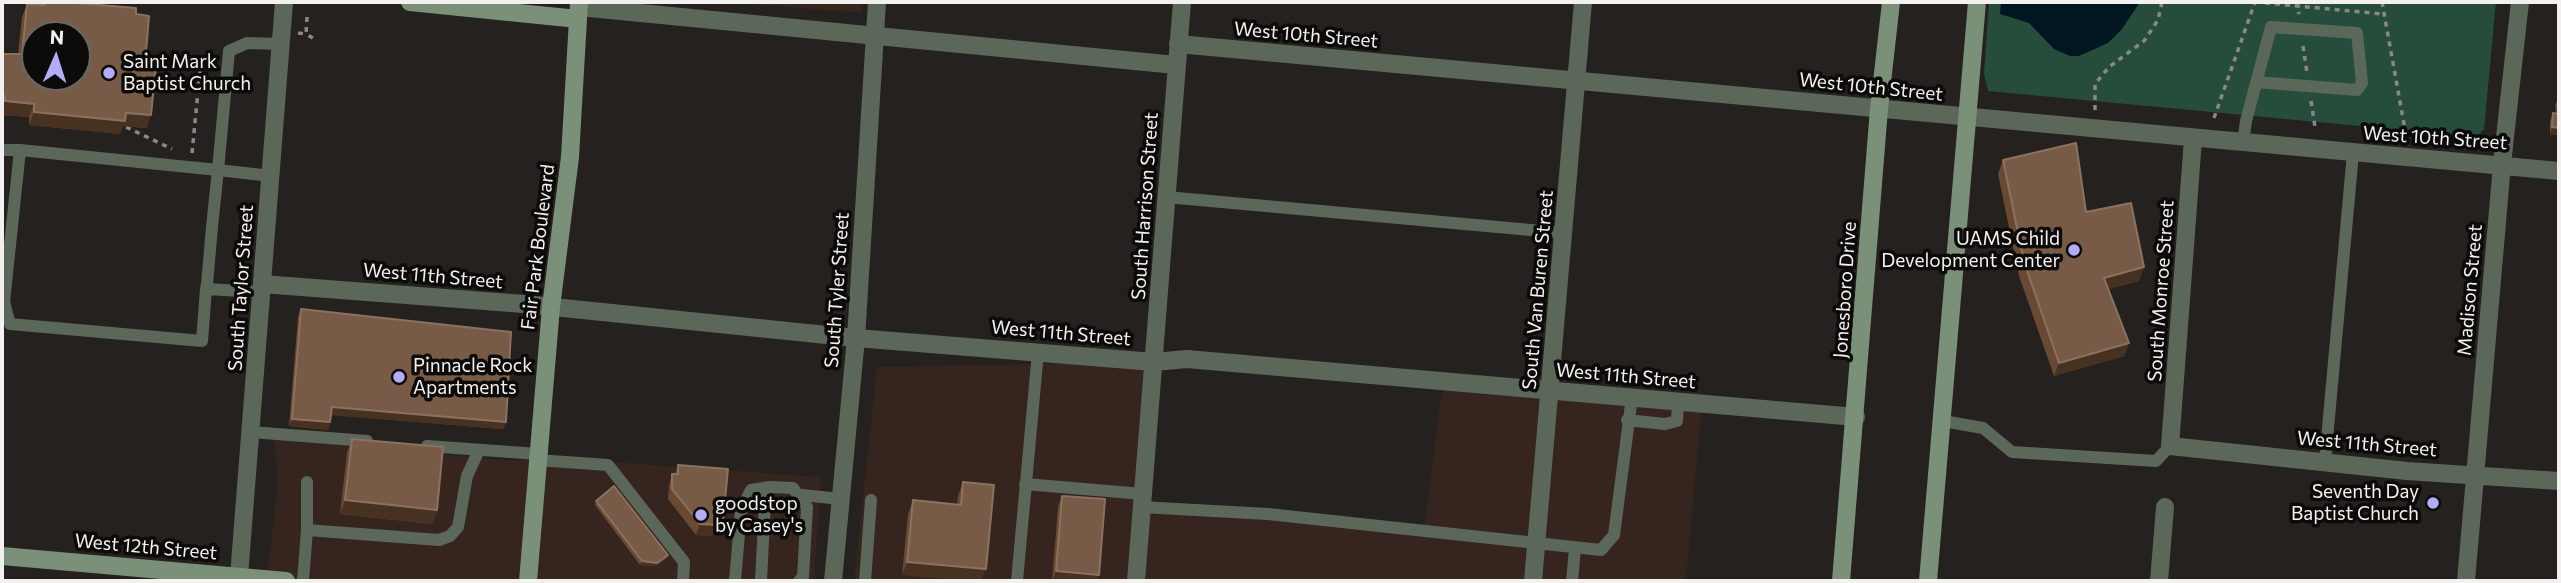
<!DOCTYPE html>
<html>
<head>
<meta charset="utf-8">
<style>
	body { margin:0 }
	#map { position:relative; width:2561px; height:583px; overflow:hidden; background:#24211f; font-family:Commissioner,sans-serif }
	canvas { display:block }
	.frame { position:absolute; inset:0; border:4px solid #f3f1f0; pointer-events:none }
	.north { position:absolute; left:21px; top:21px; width:70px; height:70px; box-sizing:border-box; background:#0d0b0a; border:2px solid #696766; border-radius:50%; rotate:3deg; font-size:19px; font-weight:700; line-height:28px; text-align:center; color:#f3f1f0 }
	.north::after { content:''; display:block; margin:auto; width:24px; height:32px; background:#b2adf9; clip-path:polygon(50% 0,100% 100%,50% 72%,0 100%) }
</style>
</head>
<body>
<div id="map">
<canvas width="2561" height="583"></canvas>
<div class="frame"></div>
<div class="north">N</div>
</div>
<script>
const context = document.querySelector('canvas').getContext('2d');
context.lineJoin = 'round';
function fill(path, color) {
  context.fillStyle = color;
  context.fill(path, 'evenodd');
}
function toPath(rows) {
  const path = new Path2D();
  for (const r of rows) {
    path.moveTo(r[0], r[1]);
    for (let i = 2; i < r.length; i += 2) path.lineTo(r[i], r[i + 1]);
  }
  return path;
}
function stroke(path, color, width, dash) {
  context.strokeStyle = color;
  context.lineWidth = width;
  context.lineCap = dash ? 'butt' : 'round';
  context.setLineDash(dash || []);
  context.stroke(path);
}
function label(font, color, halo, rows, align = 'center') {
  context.font = font + ' Commissioner,sans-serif';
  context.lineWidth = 7;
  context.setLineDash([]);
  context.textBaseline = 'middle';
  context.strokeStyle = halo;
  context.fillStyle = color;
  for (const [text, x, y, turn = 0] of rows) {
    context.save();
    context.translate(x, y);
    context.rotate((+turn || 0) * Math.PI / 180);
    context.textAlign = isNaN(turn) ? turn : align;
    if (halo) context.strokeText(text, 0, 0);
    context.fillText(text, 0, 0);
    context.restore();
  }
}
fill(toPath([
	[723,2,863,2,862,13],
	[1154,362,1142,507,1424,531,1443,381,1702,403,1686,581,854,581,877,367],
	[274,438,502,460,570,459,821,477,814,581,264,581,269,561,278,483]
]), '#36241e');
fill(toPath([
	[1989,2,2496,2,2484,129,2477,137,1988,91,1984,74]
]), '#264d3b');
fill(toPath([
	[2001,2,2140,2,2122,29,2108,43,2079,56,2070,56,2054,49,2029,23,2000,14]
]), '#021622');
stroke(toPath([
	[2255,2,2383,14],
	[2297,2,2299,14],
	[2382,2,2406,135],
	[307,17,306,34,316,40],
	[298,33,306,34],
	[2303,46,2307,73],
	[2311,101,2315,127],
	[2095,110,2095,84,2109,67,2144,41,2158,20,2162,2],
	[2214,118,2255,2],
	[126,127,172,149],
	[192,153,201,61]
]), '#8b8887', 3.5, [5, 5]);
stroke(toPath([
	[2243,143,2246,121,2271,27,2357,33,2362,83,2357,90,2256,82],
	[2,150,20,150],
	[271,176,218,170,20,150,4,302,10,324,202,341,206,289,207,284,212,227,218,170,229,51,247,43,281,44],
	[1166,197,1564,233],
	[206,289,261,292],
	[1627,420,1665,424,1677,421,1678,401],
	[1943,421,1983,428,2012,452,2156,461,2170,446],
	[251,432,367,441],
	[427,446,538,454],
	[537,460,608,465,684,562,683,581],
	[2325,461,2353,153],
	[307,482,307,530],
	[1025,484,1143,494],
	[802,495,841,499],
	[1141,507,1268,514,1601,550,1614,535,1632,397],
	[303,581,307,530,439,540,450,536,458,527,467,476,478,452],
	[735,581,741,510,751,490,770,487,793,488,807,507,803,577,799,581],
	[761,581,765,500,770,487],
	[865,581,871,500],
	[1017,581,1038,352],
	[1572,581,1575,549]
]), '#5b6859', 12);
stroke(toPath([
	[579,7,1176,65],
	[1178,44,2559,171],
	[2193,139,2170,446,2407,471,2559,481],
	[262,284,524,304,856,338,1154,362,1187,359,1856,417],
	[239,576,284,2],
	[833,581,856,338,877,2],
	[1136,581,1182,2],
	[1533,581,1583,2],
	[2159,581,2165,507],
	[2466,581,2502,164,2520,2]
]), '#5b6859', 18);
stroke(toPath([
	[410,2,578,19],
	[2,556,286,581],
	[528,581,551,307,570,157,579,2],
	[1841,581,1879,109,1891,2],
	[1928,581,1977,2]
]), '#7b9078', 18);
fill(toPath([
	[45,2,136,14,145,65,147,128,123,126,120,134,29,125,29,117,2,115,2,54,18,54,22,17,27,4,43,5],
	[2559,94,2559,135,2550,135,2550,121,2553,113,2556,113,2555,106],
	[2003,160,2086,212,2139,281,2108,289,2129,343,2124,356,2054,376,2019,276,1998,174],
	[301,309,506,422,503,429,331,415,328,430,289,426,298,317],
	[352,439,437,510,432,524,340,514,347,452],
	[678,465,723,521,719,531,713,532,712,536,696,535,668,499,669,485,672,474,675,474],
	[963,482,994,485,902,575,908,514,913,500,957,505,958,496],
	[1062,496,1097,581,1052,581,1058,507],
	[596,501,667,558,656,566,640,565,595,505]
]), '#694931');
fill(toPath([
	[5,101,34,104,29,117,2,115,2,110],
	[34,112,126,113,151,115,147,128,123,126,120,134,29,125],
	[2552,127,2559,128,2559,135,2550,135],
	[2144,267,2139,281,2099,292,2104,278],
	[2129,343,2124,356,2054,376,2059,363],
	[332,407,506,422,503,429,329,415],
	[292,419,330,422,328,430,289,426],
	[345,500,437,510,432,524,340,514],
	[716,521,723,521,719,531,713,532,712,536,696,535,700,524],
	[668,555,667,558,656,566,640,565,642,561],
	[907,562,986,569,981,581,968,581,902,575],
	[1056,571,1099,575,1097,581,1052,581]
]), '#473121');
const building = toPath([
	[45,2,64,2,136,8,136,14,149,16,145,65,156,66,151,115,126,113,125,121,34,112,34,104,5,101,5,96,2,95,2,54,22,54,27,4,45,5,45,2],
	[35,35,77,35,77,77,35,77,35,35],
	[2553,113,2559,114,2559,128,2552,127,2553,113],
	[2076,143,2086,212,2131,203,2144,267,2104,278,2129,343,2059,363,2024,262,2003,160,2076,143],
	[301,309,511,332,506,422,332,407,330,422,292,419,301,309],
	[352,439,443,447,437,510,345,500,352,439],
	[678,465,728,469,723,521,716,521,716,525,700,524,672,489,672,474,678,474,678,465],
	[963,482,994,485,986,569,907,562,913,500,961,505,963,482],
	[614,486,668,555,657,563,642,561,596,501,614,486],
	[1062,496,1105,499,1099,575,1056,571,1062,496]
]);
fill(building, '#785b46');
stroke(building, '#8b7260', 2);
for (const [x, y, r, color] of [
	[109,73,7,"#b2adf9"],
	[2074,250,7,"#b2adf9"],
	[399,377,7,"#b2adf9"],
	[2433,503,7,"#b2adf9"],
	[701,515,7,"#b2adf9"]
]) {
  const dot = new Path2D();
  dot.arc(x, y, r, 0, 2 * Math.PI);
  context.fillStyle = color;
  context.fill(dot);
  stroke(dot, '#0d0b0a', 2.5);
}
label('19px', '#f3f1f0', '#0d0b0a', [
	["West 10th Street",1306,35,5],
	["West 10th Street",1871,87,6],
	["West 10th Street",2435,138,4],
	["South Harrison Street",1145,206,-86],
	["Fair Park Boulevard",538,247,-83],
	["West 11th Street",433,276,5],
	["South Taylor Street",241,288,-86],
	["South Tyler Street",837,290,-86],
	["South Van Buren Street",1538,290,-85],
	["Jonesboro Drive",1845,290,-86],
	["Madison Street",2470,290,-85],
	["South Monroe Street",2161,291,-86],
	["West 11th Street",1061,333,5],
	["West 11th Street",1626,376,5],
	["West 11th Street",2367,444,5],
	["West 12th Street",146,547,5]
]);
label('19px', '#f3f1f0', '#0d0b0a', [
	["Saint Mark",123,62],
	["Baptist Church",123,84],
	["UAMS Child",2060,239,"right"],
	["Development Center",2060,261,"right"],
	["Pinnacle Rock",413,366],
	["Apartments",413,388],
	["Seventh Day",2419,492,"right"],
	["Baptist Church",2419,514,"right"],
	["goodstop",715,504],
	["by Casey's",715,526]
], 'left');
</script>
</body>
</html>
